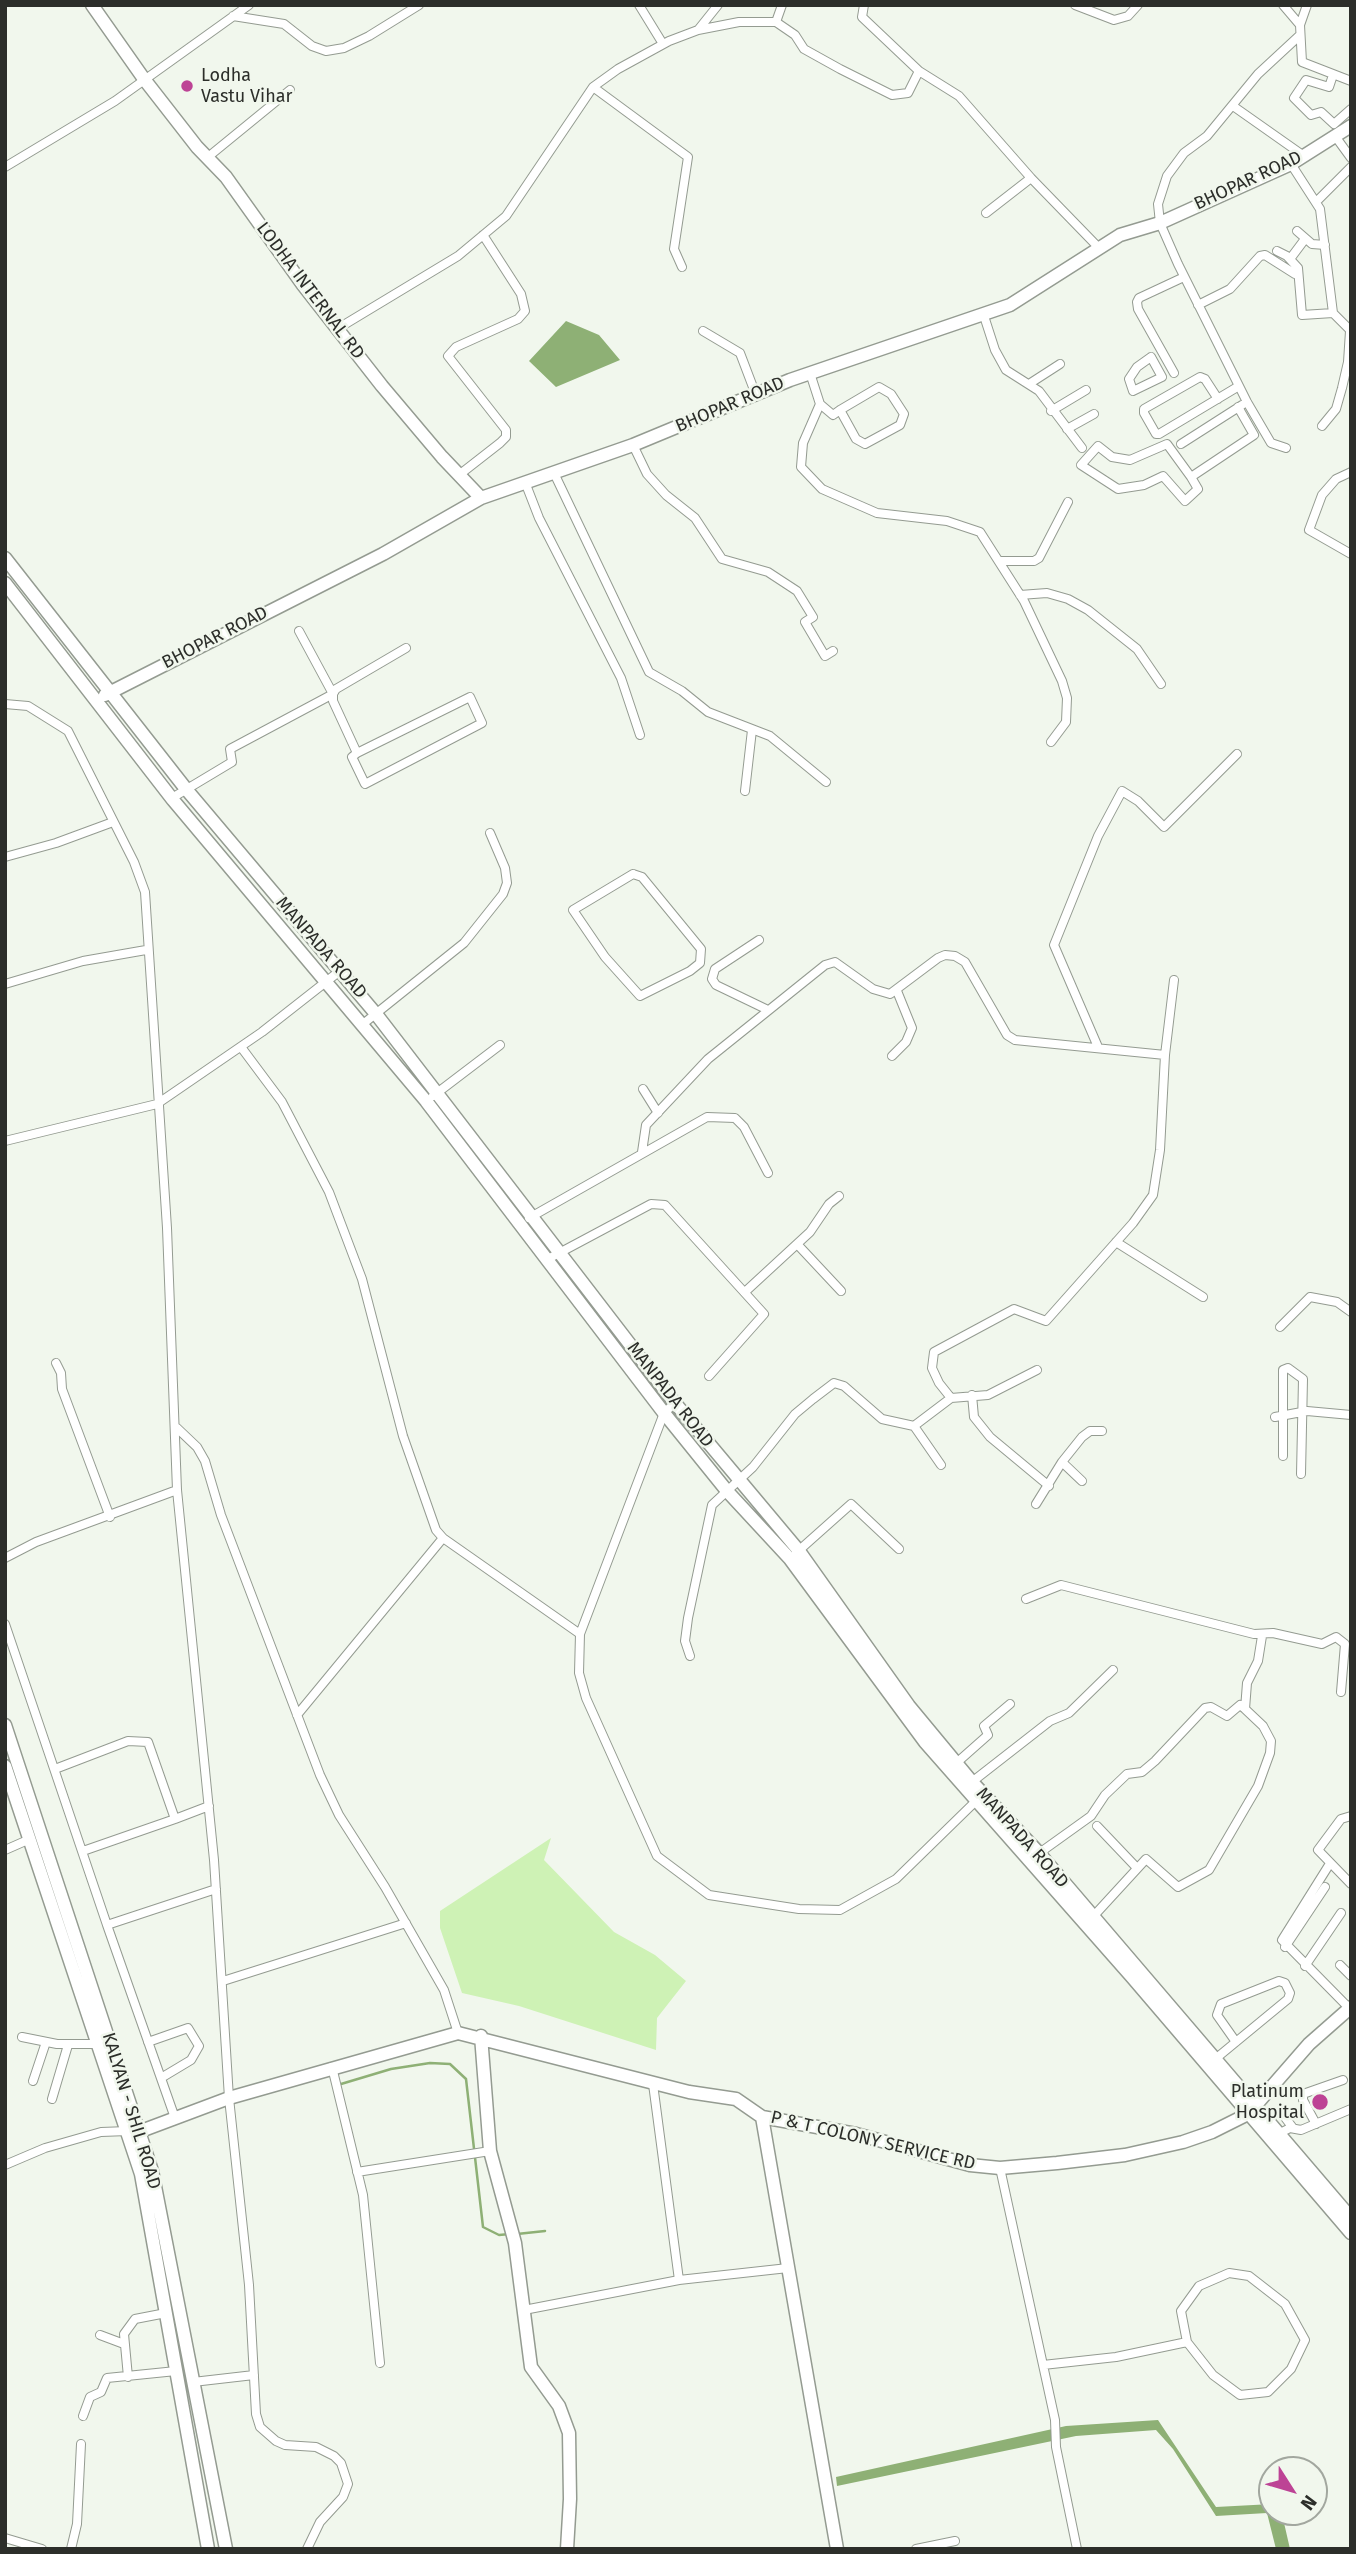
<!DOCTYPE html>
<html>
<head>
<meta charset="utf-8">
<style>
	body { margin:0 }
	#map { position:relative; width:1356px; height:2554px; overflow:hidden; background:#f1f7ed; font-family:"Fira Sans",sans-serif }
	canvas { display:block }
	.frame { position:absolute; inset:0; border:7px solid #2c2e2a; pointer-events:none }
	.north { position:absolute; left:1258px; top:2456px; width:70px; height:70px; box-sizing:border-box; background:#f1f7ed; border:2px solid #a2a79f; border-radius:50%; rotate:127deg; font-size:19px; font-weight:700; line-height:28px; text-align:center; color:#2c2e2a }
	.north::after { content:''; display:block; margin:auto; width:24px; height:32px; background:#bd4395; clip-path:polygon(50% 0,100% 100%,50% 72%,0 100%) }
</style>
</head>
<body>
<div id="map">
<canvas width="1356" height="2554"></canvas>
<div class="frame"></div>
<div class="north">N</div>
</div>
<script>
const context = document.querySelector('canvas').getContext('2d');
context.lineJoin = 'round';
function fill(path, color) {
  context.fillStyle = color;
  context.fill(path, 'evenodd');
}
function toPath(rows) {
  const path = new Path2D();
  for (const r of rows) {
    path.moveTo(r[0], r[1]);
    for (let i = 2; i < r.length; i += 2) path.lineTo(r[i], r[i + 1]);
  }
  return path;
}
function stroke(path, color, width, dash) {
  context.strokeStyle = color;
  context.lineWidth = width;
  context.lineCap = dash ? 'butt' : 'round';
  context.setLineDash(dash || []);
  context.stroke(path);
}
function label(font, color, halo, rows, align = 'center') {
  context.font = font + ' "Fira Sans",sans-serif';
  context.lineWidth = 5;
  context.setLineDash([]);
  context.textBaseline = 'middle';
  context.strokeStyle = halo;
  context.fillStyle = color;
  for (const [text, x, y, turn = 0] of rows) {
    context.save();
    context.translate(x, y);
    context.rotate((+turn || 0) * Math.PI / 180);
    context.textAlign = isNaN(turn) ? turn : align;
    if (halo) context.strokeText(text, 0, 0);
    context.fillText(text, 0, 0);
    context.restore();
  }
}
fill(toPath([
	[551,1838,544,1860,614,1932,655,1955,686,1981,657,2018,656,2050,519,2006,462,1993,440,1928,440,1911]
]), '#cef2b5');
fill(toPath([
	[566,321,599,335,620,360,556,387,529,361],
	[1158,2420,1216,2507,1272,2504,1272,2512,1297,2512,1282,2514,1290,2549,1276,2549,1267,2513,1216,2516,1173,2449,1156,2430,1076,2436,837,2486,836,2477,1066,2426]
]), '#8eb075');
stroke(toPath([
	[341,2084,391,2069,430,2063,450,2064,466,2079,483,2227,499,2235,510,2234],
	[517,2234,545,2231]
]), '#8eb075', 2.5);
const street = toPath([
	[639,5,663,44],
	[1075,5,1114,20,1128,16,1138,5],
	[1283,5,1300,25,1302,62,1351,81],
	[233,16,284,24,312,46,326,51,344,48,369,36,419,5],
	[776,22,782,5],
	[1300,25,1307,5],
	[698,30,739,22,776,22,795,35,804,49,840,69,892,95,908,93,919,71,862,17,864,5],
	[919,71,959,96,1031,178,1099,248],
	[1333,75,1329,87,1306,80,1294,98,1311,115,1321,112,1334,124,1351,109],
	[593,87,688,157,674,249,682,267],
	[1233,106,1304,156],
	[1335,136,1351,158],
	[208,157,290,90],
	[1291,164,1320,209,1333,313,1351,331],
	[5,167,115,101,249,5],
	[1317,201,1351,167],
	[986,213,1031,178],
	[1297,231,1312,244,1325,245],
	[1277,251,1287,256,1298,268,1302,315,1333,313],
	[1290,259,1305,239],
	[1198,305,1230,289,1260,256,1265,255,1295,274],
	[984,316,995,350,1006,370,1039,391,1082,448],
	[337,329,458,256,506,216,593,87,618,69,669,41,698,30,718,5],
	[703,331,740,353,756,395],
	[1151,357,1162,377,1133,391,1129,379,1137,367,1151,357],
	[810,373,820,404,803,443,801,467,822,489,877,513,947,521,980,532,1024,601,1062,681,1067,698,1066,722,1051,742],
	[1174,373,1138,309,1137,302,1139,298,1184,277],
	[1029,384,1060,364],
	[1218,399,1205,379,1200,377,1144,409,1144,413,1156,434,1159,434,1239,386],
	[820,404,833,415,840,410,879,387,891,394,904,414,900,425,865,444,856,439,840,410],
	[1051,411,1086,390],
	[1322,426,1336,409,1342,388,1348,362,1350,331],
	[1067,429,1094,414],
	[1181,444,1242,405],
	[633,445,647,474,666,495,695,518,722,559,768,572,797,591,813,617,805,622,825,656,833,651],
	[1286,448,1271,443,1247,402,1178,264,1160,223,1158,204,1167,176,1184,153,1207,136,1258,74,1299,36],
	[1351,472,1336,479,1322,495,1309,530,1351,554],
	[554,473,649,672,682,691,708,712,770,736,826,782],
	[459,475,500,443,506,437,506,430,448,356,456,347,518,319,525,311,521,294,483,235],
	[1191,477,1167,444,1130,460,1112,457,1098,446,1081,465,1118,489,1144,485,1163,476,1185,501,1198,489,1191,477,1254,435,1238,407],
	[525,482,539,518,621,678,640,735],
	[999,561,1034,561,1039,558,1068,502],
	[1020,595,1047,593,1068,599,1088,610,1137,649,1161,684],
	[5,704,28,706,68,731,134,862,145,892,167,1228,177,1490,214,1860,229,2098,249,2285,256,2414,260,2427,276,2441,285,2445,316,2447,334,2456,341,2463,348,2484,343,2497,320,2522,307,2549],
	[357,753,470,697,482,723,365,784,352,757,357,753,333,701,333,694,336,689,406,648],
	[745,791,752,730],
	[172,798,232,762,230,749,333,694,299,631],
	[5,857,56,843,113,822],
	[633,874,642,877,701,949,700,963,690,971,640,996,605,957,573,910,633,874],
	[759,940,715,969,712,979,716,985,768,1010],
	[5,984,83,961,146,950],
	[363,1024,464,943,503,894,507,883,505,868,490,833],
	[241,1047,282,1102,329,1192,362,1279,403,1436,436,1530,443,1538],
	[1098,1047,1054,945,1098,836,1122,791,1138,801,1164,827,1237,754],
	[1165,1055,1174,980],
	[892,1056,906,1042,912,1028,897,991],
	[643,1089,658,1113],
	[433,1096,500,1045],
	[5,1141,157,1104,262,1032,341,970],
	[642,1152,646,1125,708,1059,825,965,835,962,873,989,890,994,938,958,945,955,955,956,965,962,1007,1035,1015,1040,1165,1055,1160,1150,1153,1195,1133,1223,1046,1321,1014,1309,934,1352,932,1368,939,1383,951,1398],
	[529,1218,707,1117,735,1118,744,1127,768,1173],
	[1116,1242,1203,1297],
	[797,1244,841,1291],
	[546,1260,651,1204,665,1205,764,1314,709,1376],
	[746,1291,810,1232,829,1204,839,1196],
	[1280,1327,1310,1297,1337,1302,1351,1312],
	[56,1363,61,1373,62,1389,110,1517],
	[972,1395,974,1417,990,1437,1049,1486],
	[675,1403,664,1413,580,1634,579,1673,586,1698,657,1856,709,1895,799,1909,840,1910,896,1879,978,1799],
	[1275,1417,1307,1411,1351,1415],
	[914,1426,941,1465],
	[177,1428,197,1447,205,1461,221,1515,320,1775,339,1815,385,1887,444,1990,458,2033],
	[1283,1456,1283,1370,1288,1368,1303,1379,1301,1474],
	[1062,1462,1082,1481],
	[1036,1504,1062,1462,1082,1437,1090,1431,1102,1431],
	[796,1553,851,1504,899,1549],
	[5,1558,36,1542,177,1490],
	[1026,1599,1061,1585,1254,1634,1273,1633,1322,1644,1336,1637,1345,1644,1341,1692],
	[5,1624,107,1925,216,1889],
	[690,1656,685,1641,688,1618,712,1505,753,1467,795,1414,813,1399,834,1383,844,1386,882,1419,914,1426,951,1398,988,1395,1037,1370],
	[297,1715,443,1538,580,1634],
	[953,1766,988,1735,984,1726,1010,1704],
	[55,1769,128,1741,148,1742,175,1819,209,1806],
	[968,1785,1050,1721,1069,1713,1113,1670],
	[1351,1816,1341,1819,1318,1850,1351,1884],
	[1097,1826,1137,1868],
	[5,1850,30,1839],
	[83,1851,175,1819],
	[1038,1854,1091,1816,1105,1795,1127,1774,1142,1772,1155,1761,1205,1708,1211,1707,1227,1716,1240,1705,1245,1709],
	[1329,1865,1282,1940,1349,2008],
	[1090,1920,1146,1859,1178,1887,1209,1870,1258,1786,1270,1753,1271,1741,1263,1726,1245,1709,1247,1683,1258,1661,1262,1636],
	[107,1925,175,2118],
	[1285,1947,1325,1887],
	[1340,1965,1351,1976],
	[1305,1966,1341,1913],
	[223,1981,406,1923],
	[22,2037,57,2044,99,2044],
	[148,2042,188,2028,199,2046,191,2060,161,2078],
	[1214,2060,1288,1999,1290,1993,1285,1983,1279,1981,1221,2004,1217,2015,1236,2042],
	[332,2067,363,2195,380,2363],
	[33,2081,46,2042],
	[653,2084,679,2280,788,2268],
	[52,2099,68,2045],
	[1262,2121,1280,2111,1293,2128],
	[1316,2124,1303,2100,1303,2094,1343,2080],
	[1280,2133,1290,2128,1301,2130,1351,2109],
	[5,2165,45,2148,101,2132,128,2131],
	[1000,2168,1055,2420,1056,2447,1077,2549],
	[357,2172,490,2151],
	[524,2310,679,2280],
	[100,2335,124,2344],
	[1043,2365,1116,2357,1187,2342,1213,2375,1240,2395,1268,2392,1291,2369,1305,2340,1285,2304,1249,2276,1229,2273,1199,2286,1181,2311,1187,2342],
	[128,2377,124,2334,135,2319,166,2313],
	[193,2382,254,2375],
	[83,2416,90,2397,101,2392,107,2378,176,2371],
	[5,2538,42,2549],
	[71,2549,77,2524,81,2444],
	[916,2549,955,2541]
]);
const secondary = toPath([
	[92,5,144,79,197,147,226,177,303,285,382,386,442,457,481,498],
	[5,558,186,789,376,1014,675,1403,799,1551,909,1706,972,1782,1039,1853,1351,2218],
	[5,583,173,800,426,1101,664,1413,727,1491,790,1559,925,1742,1132,1977,1351,2233],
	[105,695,383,554,481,498,633,445,790,380,1010,305,1120,235,1160,223,1291,164,1351,126],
	[481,2036,490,2151,515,2243,531,2367,559,2406,569,2433,570,2499,567,2549],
	[762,2117,837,2549],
	[128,2131,141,2131,229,2098,458,2033,689,2092,736,2099,762,2117,856,2134,970,2165,1000,2168,1057,2163,1125,2155,1183,2142,1212,2132,1248,2114,1309,2044,1351,2007]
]);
const primary = toPath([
	[5,1725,152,2171,226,2549],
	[5,1766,141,2174,208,2549]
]);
stroke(street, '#949b91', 10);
stroke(secondary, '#949b91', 15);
stroke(primary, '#949b91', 15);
stroke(street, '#fff', 8);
stroke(secondary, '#fff', 12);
stroke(primary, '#fff', 12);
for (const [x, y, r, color] of [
	[187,86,7,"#bd4395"],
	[1320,2102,9,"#bd4395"]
]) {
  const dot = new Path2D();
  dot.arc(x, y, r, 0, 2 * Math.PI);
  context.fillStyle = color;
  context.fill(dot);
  stroke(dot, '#f1f7ed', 2.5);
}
label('18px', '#2c2e2a', '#f1f7ed', [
	["Lodha",201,76],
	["Vastu Vihar",201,97],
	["Platinum",1304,2092,"right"],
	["Hospital",1304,2113,"right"]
], 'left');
label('18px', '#2c2e2a', '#f1f7ed', [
	["BHOPAR ROAD",1248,181,-25],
	["LODHA INTERNAL RD",310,291,53],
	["BHOPAR ROAD",730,405,-23],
	["BHOPAR ROAD",215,638,-27],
	["MANPADA ROAD",321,948,49],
	["MANPADA ROAD",670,1395,52],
	["MANPADA ROAD",1022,1838,48],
	["KALYAN - SHIL ROAD",131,2111,73],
	["P & T COLONY SERVICE RD",873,2141,13]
]);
</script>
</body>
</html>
